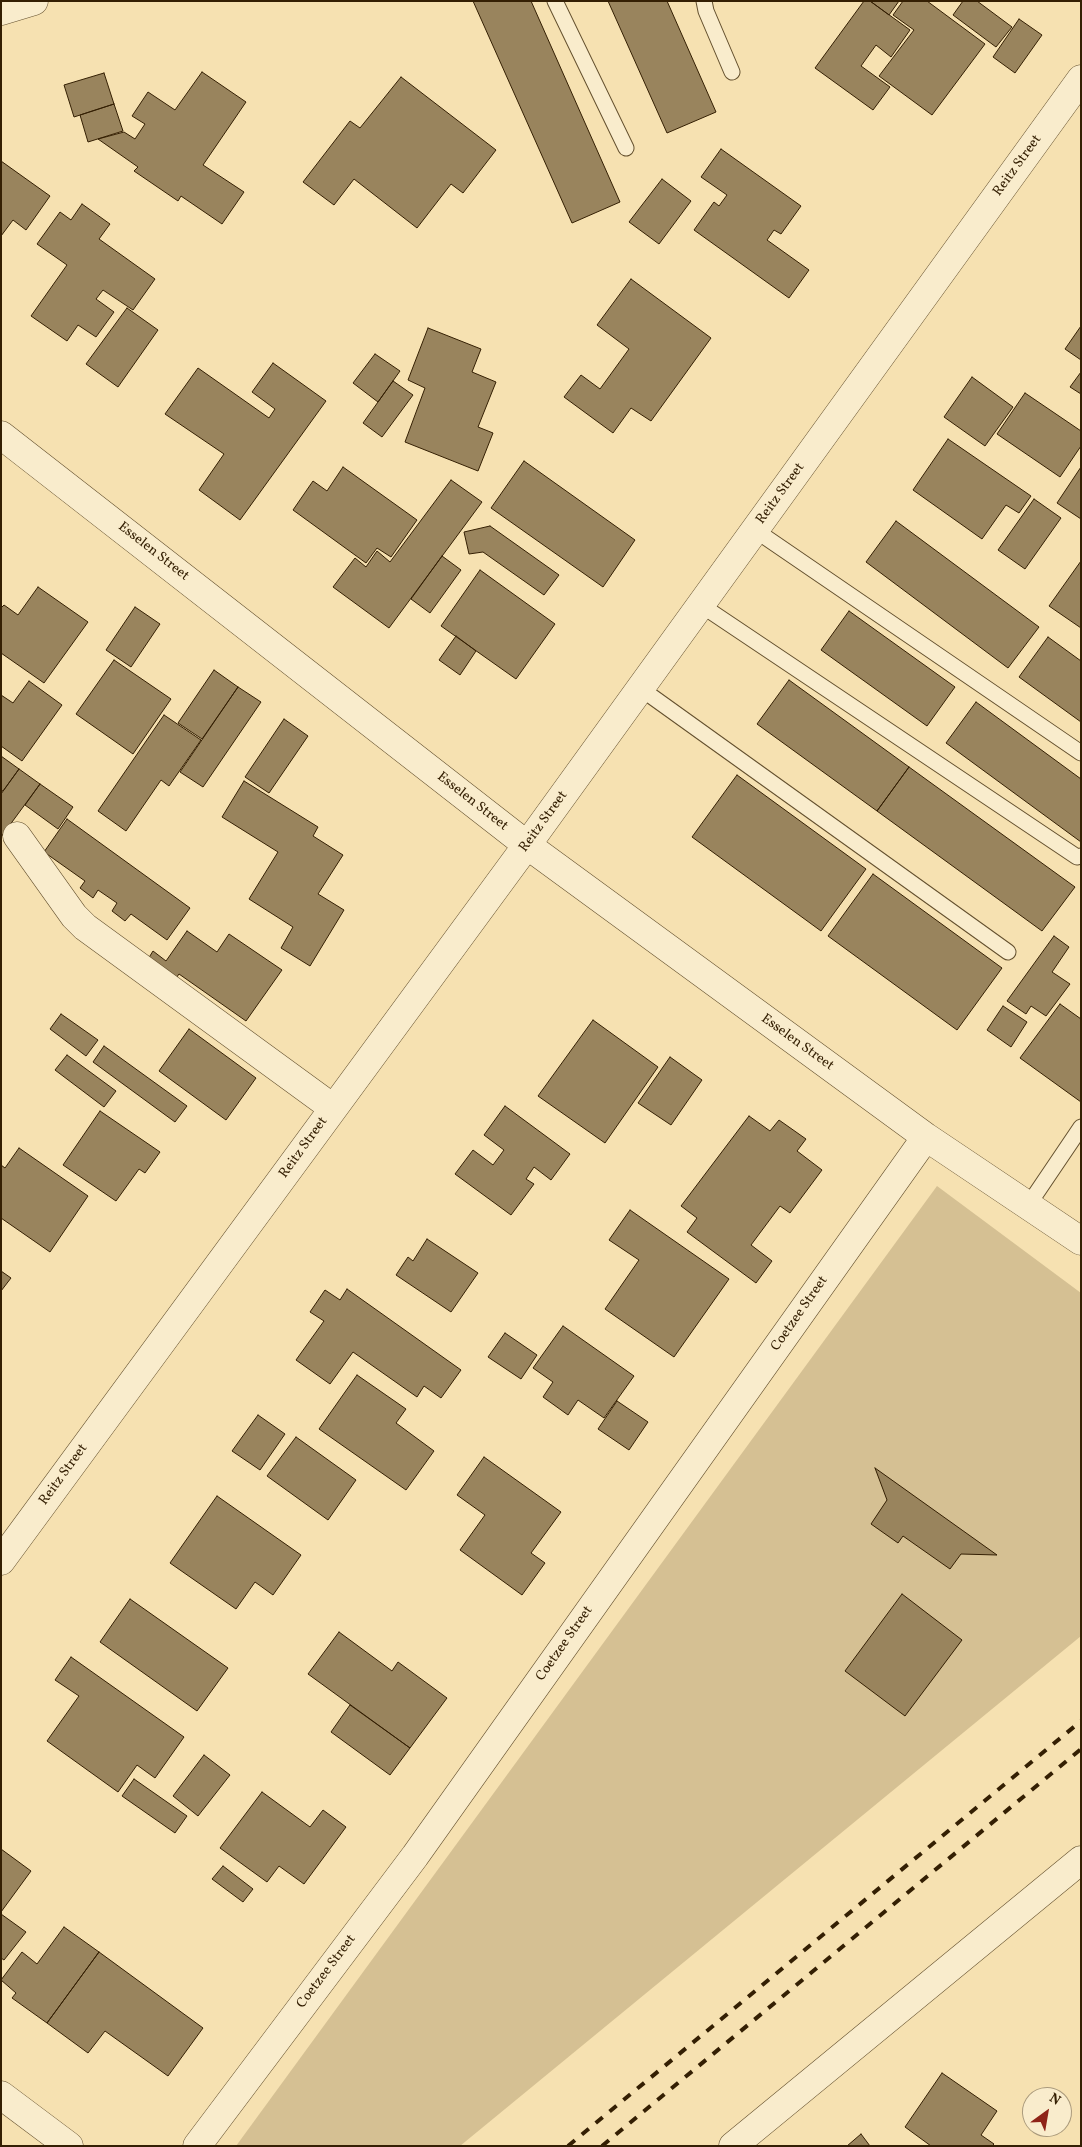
<!DOCTYPE html>
<html>
<head>
<meta charset="utf-8">
<style>
	body { margin:0 }
	#map { position:relative; width:1082px; height:2147px; overflow:hidden; background:#f6e1b1; font-family:Vollkorn,serif }
	canvas { display:block }
	.frame { position:absolute; inset:0; border:2px solid #341f03; pointer-events:none }
	.north { position:absolute; left:1022px; top:2087px; width:50px; height:50px; box-sizing:border-box; background:#f9eccc; border:1px solid #aa9a7c; border-radius:50%; rotate:32deg; font-size:14px; font-weight:700; line-height:20px; text-align:center; color:#341f03 }
	.north::after { content:''; display:block; margin:auto; width:18px; height:22px; background:#8f2418; clip-path:polygon(50% 0,100% 100%,50% 72%,0 100%) }
</style>
</head>
<body>
<div id="map">
<canvas width="1082" height="2147"></canvas>
<div class="frame"></div>
<div class="north">N</div>
</div>
<script>
const context = document.querySelector('canvas').getContext('2d');
context.lineJoin = 'round';
function fill(path, color) {
  context.fillStyle = color;
  context.fill(path, 'evenodd');
}
function toPath(rows) {
  const path = new Path2D();
  for (const r of rows) {
    path.moveTo(r[0], r[1]);
    for (let i = 2; i < r.length; i += 2) path.lineTo(r[i], r[i + 1]);
  }
  return path;
}
function stroke(path, color, width, dash) {
  context.strokeStyle = color;
  context.lineWidth = width;
  context.lineCap = dash ? 'butt' : 'round';
  context.setLineDash(dash || []);
  context.stroke(path);
}
function label(font, color, halo, rows, align = 'center') {
  context.font = font + ' Vollkorn,serif';
  context.lineWidth = 4.5;
  context.setLineDash([]);
  context.textBaseline = 'middle';
  context.strokeStyle = halo;
  context.fillStyle = color;
  for (const [text, x, y, turn = 0] of rows) {
    context.save();
    context.translate(x, y);
    context.rotate((+turn || 0) * Math.PI / 180);
    context.textAlign = isNaN(turn) ? turn : align;
    if (halo) context.strokeText(text, 0, 0);
    context.fillText(text, 0, 0);
    context.restore();
  }
}
fill(toPath([
	[937,1186,1081,1293,1081,1636,460,2146,236,2146]
]), '#d5c093');
const building = toPath([
	[473,1,531,1,620,202,572,223,473,1],
	[608,1,667,1,716,112,667,133,608,1],
	[864,1,870,1,910,30,891,57,876,45,861,66,890,87,873,110,815,68,864,1],
	[870,1,899,1,889,15,870,1],
	[903,1,927,1,985,44,932,115,879,76,914,30,893,15,903,1],
	[963,1,977,1,1012,27,996,47,953,15,963,1],
	[1019,19,1042,35,1015,73,993,57,1019,19],
	[202,72,246,102,203,165,244,192,222,224,181,196,178,201,134,171,138,167,98,139,124,132,135,139,145,124,132,116,148,92,175,110,202,72],
	[104,73,114,104,74,117,64,85,104,73],
	[401,77,496,150,463,193,451,184,417,228,354,179,334,205,303,182,350,121,360,128,401,77],
	[114,104,123,131,88,142,80,115,114,104],
	[721,149,801,206,781,234,774,230,767,240,809,270,789,298,694,230,714,202,719,206,727,195,701,177,721,149],
	[1,161,50,196,26,230,13,220,1,236,1,161],
	[662,179,691,201,659,244,629,222,662,179],
	[82,204,110,224,99,239,155,279,133,310,103,290,96,299,114,312,96,337,78,325,67,341,31,316,67,265,37,244,60,212,71,220,82,204],
	[631,279,711,338,651,421,631,408,613,433,564,397,581,375,600,389,629,349,597,325,631,279],
	[127,308,158,330,118,387,86,364,127,308],
	[1081,326,1081,360,1065,349,1081,326],
	[428,328,481,349,472,372,496,382,478,427,493,433,478,471,405,442,425,388,408,380,428,328],
	[375,354,400,371,378,402,353,383,375,354],
	[273,363,326,401,240,520,199,490,224,454,165,414,198,368,269,418,275,409,252,392,273,363],
	[1081,372,1081,394,1070,387,1081,372],
	[972,377,1013,407,985,446,944,417,972,377],
	[393,381,413,395,382,437,363,423,393,381],
	[1025,393,1081,431,1081,446,1060,477,997,434,1025,393],
	[948,439,1031,496,1019,513,1006,505,982,539,913,490,948,439],
	[524,461,635,540,603,587,491,508,524,461],
	[343,467,417,520,391,557,377,548,366,563,293,510,313,481,327,491,343,467],
	[1081,467,1081,519,1057,503,1081,467],
	[451,480,482,502,389,628,333,587,355,558,366,567,377,551,390,562,451,480],
	[1034,499,1061,518,1025,569,998,550,1034,499],
	[896,521,1039,627,1008,668,866,562,896,521],
	[490,526,559,575,544,595,483,552,469,554,464,532,490,526],
	[442,556,461,570,430,613,411,599,442,556],
	[1081,561,1081,628,1049,606,1081,561],
	[480,570,555,624,516,679,441,626,480,570],
	[38,587,88,622,44,683,1,653,1,608,4,605,18,615,38,587],
	[135,607,160,624,131,667,106,650,135,607],
	[849,611,955,687,927,726,821,650,849,611],
	[456,636,476,651,460,675,439,660,456,636],
	[1048,637,1081,661,1081,722,1019,677,1048,637],
	[114,660,171,699,133,754,76,714,114,660],
	[214,670,238,687,202,739,178,723,214,670],
	[789,680,909,767,877,811,757,724,789,680],
	[29,681,62,705,22,761,1,746,1,695,13,703,29,681],
	[238,687,261,702,203,787,180,772,238,687],
	[976,702,1081,779,1081,842,946,743,976,702],
	[164,715,201,740,169,786,161,780,126,831,98,811,164,715],
	[284,719,308,736,269,793,245,777,284,719],
	[1,756,19,769,3,791,1,790,1,756],
	[909,767,1075,887,1042,931,877,811,909,767],
	[19,769,40,784,1,837,1,794,19,769],
	[737,775,866,869,821,931,692,837,737,775],
	[244,781,318,827,313,836,343,855,318,894,344,910,310,966,281,948,293,927,249,899,278,852,222,817,244,781],
	[40,784,73,807,58,829,25,805,40,784],
	[67,819,190,908,167,940,131,914,125,921,112,911,117,903,98,890,93,898,80,888,85,881,44,852,67,819],
	[873,874,1002,968,957,1030,828,936,873,874],
	[187,931,217,952,229,934,282,970,246,1021,179,974,172,984,145,964,153,951,166,961,187,931],
	[1054,936,1069,947,1052,972,1070,984,1046,1016,1031,1006,1026,1014,1007,1001,1054,936],
	[1060,1004,1081,1019,1081,1102,1020,1058,1060,1004],
	[1003,1006,1027,1022,1011,1047,987,1030,1003,1006],
	[61,1014,98,1040,86,1056,50,1029,61,1014],
	[593,1020,658,1067,605,1143,538,1096,593,1020],
	[189,1029,256,1078,226,1120,159,1071,189,1029],
	[104,1046,187,1106,175,1122,93,1062,104,1046],
	[67,1055,116,1091,104,1107,55,1070,67,1055],
	[670,1057,702,1080,671,1125,638,1103,670,1057],
	[505,1106,570,1154,551,1180,534,1167,526,1179,534,1184,511,1215,455,1174,473,1150,493,1165,504,1150,484,1135,505,1106],
	[100,1111,160,1152,145,1173,139,1169,116,1201,63,1165,100,1111],
	[749,1116,770,1131,779,1120,806,1139,797,1151,822,1170,790,1213,780,1206,751,1245,772,1261,756,1283,687,1232,697,1218,681,1206,749,1116],
	[19,1148,88,1196,50,1252,1,1218,1,1165,5,1168,19,1148],
	[630,1210,729,1279,674,1357,605,1309,639,1260,609,1240,630,1210],
	[427,1239,478,1273,451,1312,396,1275,408,1257,413,1261,427,1239],
	[1,1271,11,1278,1,1291,1,1271],
	[347,1289,461,1370,441,1398,424,1386,417,1397,353,1352,330,1384,296,1360,324,1321,310,1312,325,1290,340,1300,347,1289],
	[563,1326,634,1376,604,1418,578,1400,568,1415,543,1397,553,1382,533,1368,563,1326],
	[505,1333,537,1355,521,1379,488,1357,505,1333],
	[357,1375,406,1409,396,1423,434,1451,406,1490,319,1429,357,1375],
	[617,1401,648,1422,629,1450,598,1429,617,1401],
	[258,1415,285,1434,260,1470,232,1451,258,1415],
	[296,1437,356,1480,328,1520,267,1476,296,1437],
	[484,1457,561,1512,531,1553,545,1563,522,1595,460,1550,485,1515,457,1495,484,1457],
	[875,1468,997,1555,961,1554,950,1569,903,1536,898,1543,871,1524,887,1500,875,1468],
	[217,1496,301,1555,273,1595,255,1582,236,1609,170,1563,217,1496],
	[902,1594,962,1640,905,1716,845,1671,902,1594],
	[130,1599,228,1668,197,1711,100,1642,130,1599],
	[339,1632,392,1671,398,1662,447,1698,410,1748,308,1674,339,1632],
	[71,1657,184,1737,155,1778,137,1765,118,1792,47,1741,79,1696,55,1680,71,1657],
	[350,1705,410,1748,390,1775,331,1732,350,1705],
	[204,1755,230,1775,198,1816,173,1796,204,1755],
	[134,1779,187,1816,175,1833,122,1796,134,1779],
	[262,1792,310,1827,323,1810,346,1827,304,1884,279,1866,267,1882,220,1848,262,1792],
	[1,1849,31,1871,1,1912,1,1849],
	[223,1866,253,1889,243,1902,212,1879,223,1866],
	[1,1914,26,1932,4,1960,1,1958,1,1914],
	[64,1927,99,1952,47,2023,12,1998,16,1993,1,1980,22,1952,37,1964,64,1927],
	[99,1952,203,2028,168,2076,105,2031,88,2053,47,2023,99,1952],
	[942,2073,997,2111,981,2135,994,2144,992,2146,931,2146,905,2127,942,2073],
	[861,2134,870,2146,847,2146,861,2134]
]);
fill(building, '#99845d');
stroke(building, '#341f03', 1);
const lane = toPath([
	[555,1,626,148],
	[704,1,706,11,732,72],
	[755,530,1081,753],
	[701,605,1077,857,1081,856],
	[640,688,1008,952],
	[1029,1204,1081,1127]
]);
const street = toPath([
	[1,11,34,1],
	[1,435,527,845,926,1137,1081,1241],
	[17,836,74,916,85,927,333,1108],
	[1,1561,527,845,1081,79],
	[1,2095,69,2146],
	[197,2146,415,1856,926,1137],
	[733,2146,1081,1860]
]);
stroke(lane, '#64502e', 17);
stroke(street, '#64502e', 29);
stroke(lane, '#f9eccc', 15);
stroke(street, '#f9eccc', 28);
stroke(toPath([
	[568,2146,1081,1721],
	[602,2146,1081,1749]
]), '#341f03', 4, [9, 9]);
label('14px', '#341f03', '#f9eccc', [
	["Reitz Street",1018,166,-54],
	["Reitz Street",781,494,-54],
	["Esselen Street",153,552,38],
	["Esselen Street",472,802,38],
	["Reitz Street",544,822,-54],
	["Esselen Street",797,1043,36],
	["Reitz Street",304,1148,-54],
	["Coetzee Street",800,1314,-55],
	["Reitz Street",64,1475,-54],
	["Coetzee Street",565,1644,-55],
	["Coetzee Street",327,1972,-53]
]);
</script>
</body>
</html>
